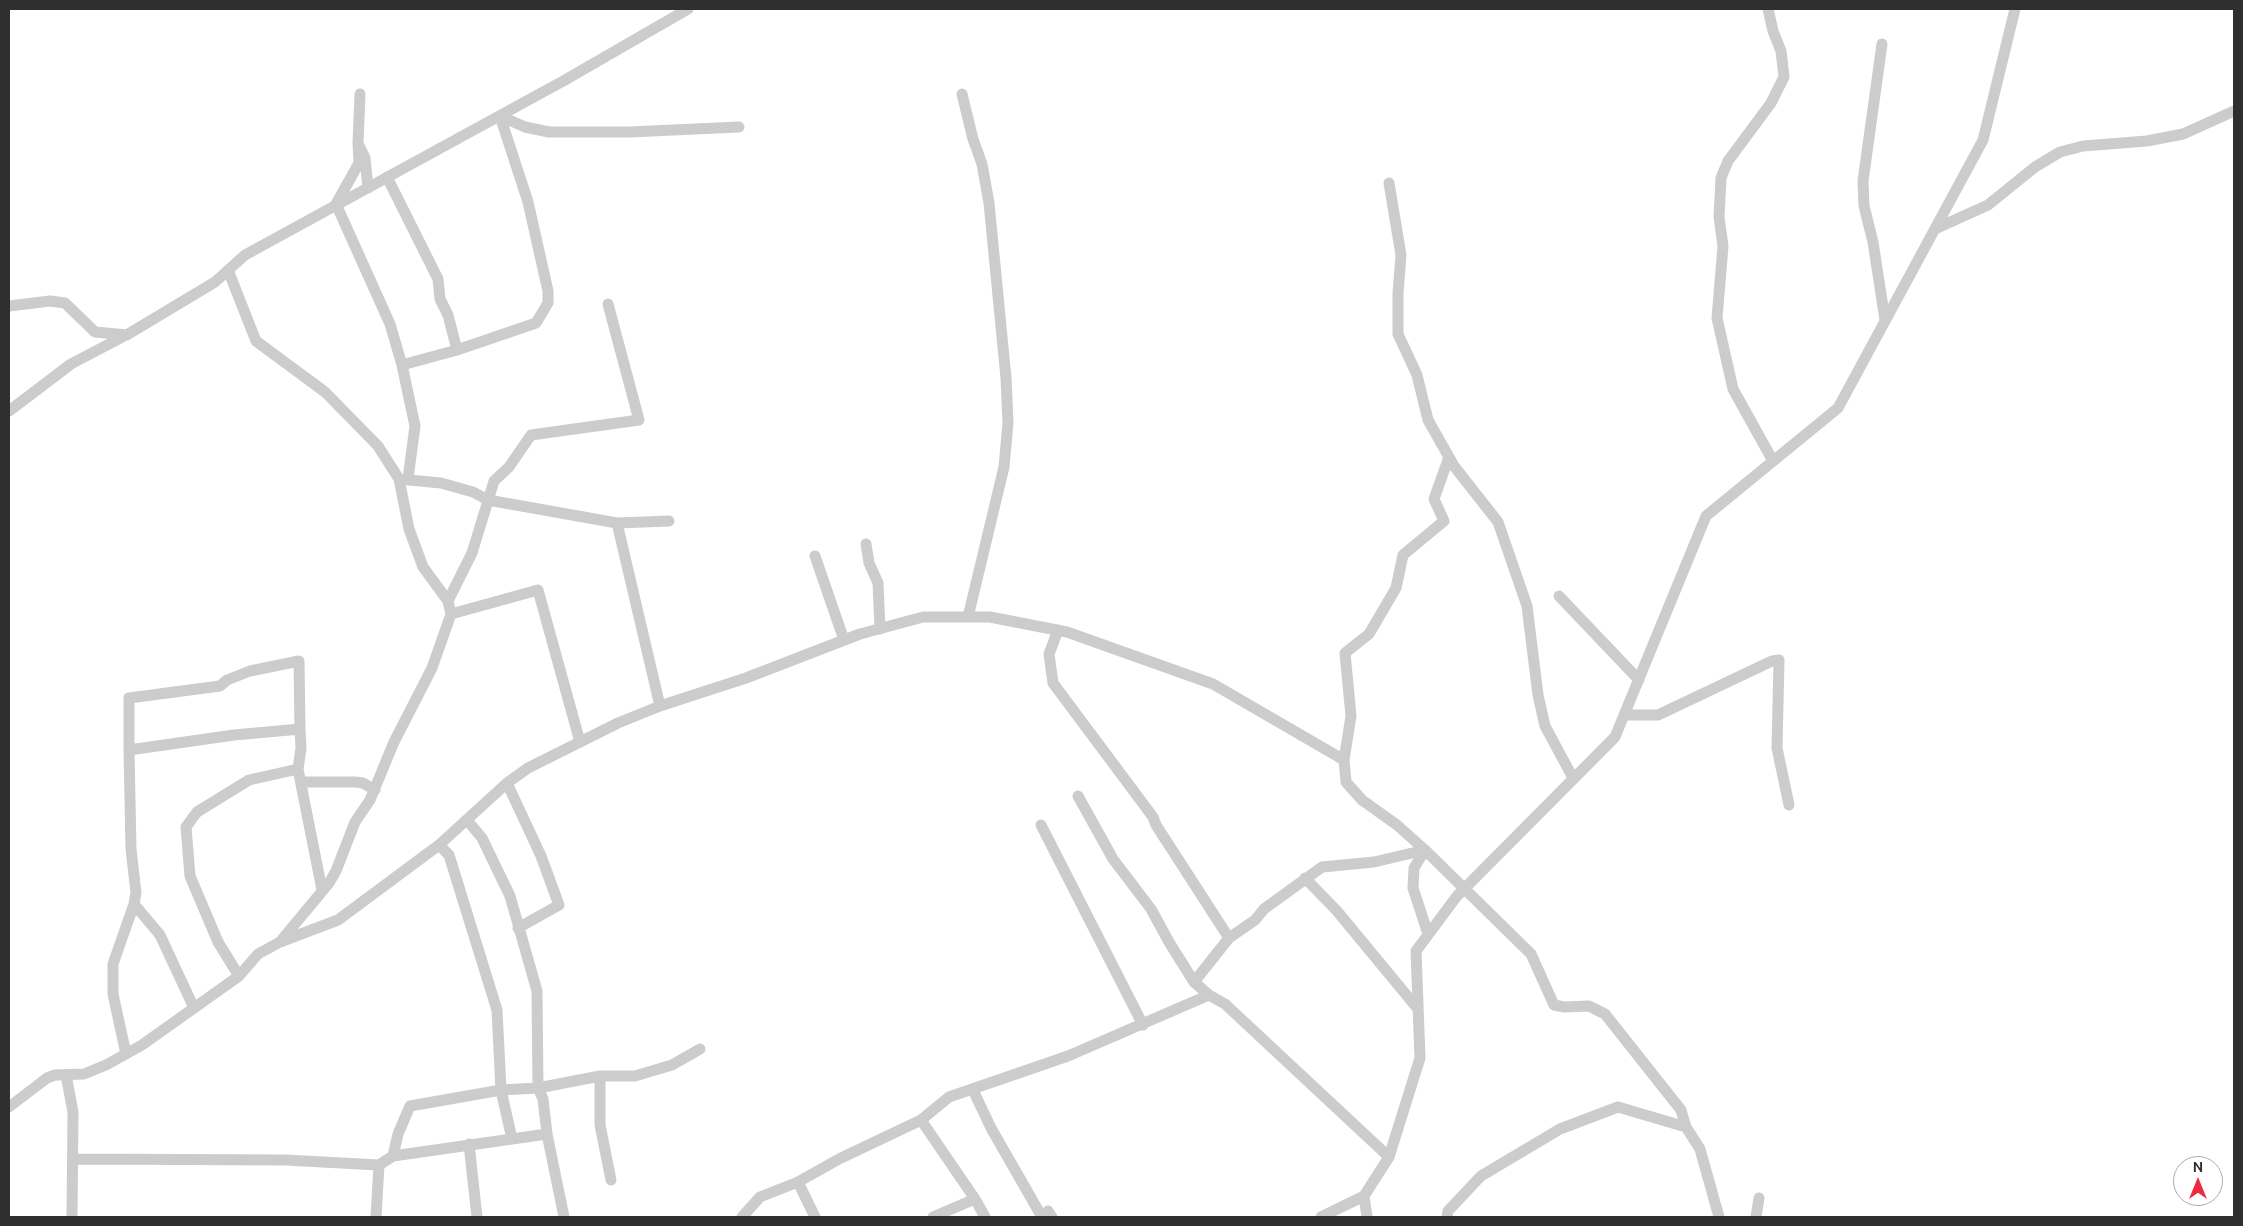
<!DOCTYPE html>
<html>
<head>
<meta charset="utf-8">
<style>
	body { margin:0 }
	#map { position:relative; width:2243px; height:1226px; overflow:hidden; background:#fff; font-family:Ubuntu,sans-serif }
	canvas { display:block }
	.frame { position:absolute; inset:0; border:10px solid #2f2f2f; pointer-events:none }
	.north { position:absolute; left:2173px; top:1156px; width:50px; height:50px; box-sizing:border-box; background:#fff; border:1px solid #acacac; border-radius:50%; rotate:0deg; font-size:14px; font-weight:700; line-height:20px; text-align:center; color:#2f2f2f }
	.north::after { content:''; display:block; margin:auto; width:18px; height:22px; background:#eb2c40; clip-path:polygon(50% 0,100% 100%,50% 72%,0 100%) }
</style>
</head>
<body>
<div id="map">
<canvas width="2243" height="1226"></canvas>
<div class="frame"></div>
<div class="north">N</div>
</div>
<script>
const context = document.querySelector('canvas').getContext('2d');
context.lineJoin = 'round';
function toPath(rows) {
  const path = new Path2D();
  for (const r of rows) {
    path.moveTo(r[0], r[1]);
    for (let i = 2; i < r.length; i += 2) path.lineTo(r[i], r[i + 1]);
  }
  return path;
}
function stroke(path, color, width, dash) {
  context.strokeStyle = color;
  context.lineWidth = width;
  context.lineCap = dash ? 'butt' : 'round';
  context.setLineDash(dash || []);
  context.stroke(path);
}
stroke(toPath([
	[1768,9,1773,31,1781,51,1784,77,1771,103,1728,161,1721,178,1719,217,1723,246,1717,318,1733,389,1773,461],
	[1882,44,1863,181,1864,206,1873,242,1885,320],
	[360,94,358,143,365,158,368,188],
	[962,94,973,139,982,164,989,203,1006,378,1008,423,1004,467,968,617],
	[358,143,359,163,336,204,390,324,402,365,415,426,408,479],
	[387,177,438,279,440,299,448,315,457,350],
	[1389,183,1401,255,1398,293,1398,334,1417,375,1428,420,1454,466,1498,522,1527,606,1538,695,1545,726,1573,778],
	[1935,229,1988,205,2035,167,2060,152,2083,146,2147,141,2183,134,2234,111],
	[228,270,256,341,325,392,378,446,399,479,441,483,473,492,488,500,617,523,669,521],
	[9,306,50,301,65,303,95,332,127,335],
	[402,365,457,350,536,323,548,303,548,291,528,202,500,116,525,127,549,132,629,132,739,127],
	[9,411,71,364,130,333,215,282,245,255,565,80,688,9],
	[1449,457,1434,499,1444,521,1403,555,1396,588,1369,634,1345,653,1351,716,1344,760,1346,782,1362,800,1397,825,1425,850,1531,954,1554,1005,1564,1007,1589,1006,1605,1014,1681,1110,1686,1127],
	[399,479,409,529,423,567,448,601],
	[617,523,660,706],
	[866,544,869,563,878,583,880,629],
	[815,556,844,640],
	[1559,596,1639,680],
	[451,614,538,590,580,742],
	[1058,630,1049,654,1053,683,1153,817,1156,825,1229,938],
	[1624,715,1658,715,1772,661,1779,660,1777,748,1789,805],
	[129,750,234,735,300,729,299,661,250,671,227,680,220,686,129,698,129,750,131,849,136,893,134,904,160,935,194,1008],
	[298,769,322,890],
	[301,782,355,782,363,783,375,790],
	[507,783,541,856,559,905,518,928],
	[1078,796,1113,859,1151,909,1169,942,1194,982,1209,995],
	[467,820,482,838,510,896,537,991,538,1088,543,1099,547,1134,564,1217],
	[1041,825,1143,1025],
	[439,845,449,855,497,1010,501,1090,512,1139],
	[1305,878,1337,911,1418,1009],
	[280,942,338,920,439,845,507,783,528,768,618,723,660,706,746,678,860,634,923,617,990,617,1067,632,1213,684,1344,760],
	[239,976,218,942,190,876,186,827,197,812,249,780,298,769,301,748,300,729],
	[1194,982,1229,938,1255,920,1264,909,1322,867,1374,862,1425,850,1414,868,1413,888,1428,934],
	[126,1054,113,994,113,964,134,904],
	[66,1075,73,1112,72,1217],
	[600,1076,600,1125,611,1180],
	[973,1090,991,1128,1042,1217],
	[9,1107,47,1078,55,1075,84,1074,106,1065,142,1045,239,976,258,954,280,942,329,883,336,871,355,822,370,800,394,742,432,668,451,614,448,601,472,553,494,481,509,467,531,435,639,420,608,304],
	[921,1120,975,1199,985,1217],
	[469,1144,477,1217],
	[393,1156,398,1134,410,1106,501,1090,538,1088,600,1076,635,1076,672,1065,700,1049],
	[74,1159,285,1160,379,1165,393,1156,547,1134],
	[798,1182,815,1217],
	[1048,1211,1052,1217],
	[376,1217,379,1165],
	[742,1217,760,1197,798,1182,839,1159,921,1120,949,1097,1068,1056,1209,995,1225,1004,1389,1157],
	[933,1217,975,1199],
	[1321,1217,1364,1196],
	[1367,1217,1364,1196,1389,1157,1420,1058,1416,951,1457,896,1615,737,1706,516,1838,408,1983,140,2015,9],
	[1447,1217,1448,1211,1481,1176,1560,1129,1618,1107,1686,1127,1700,1149,1719,1217],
	[1756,1217,1759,1198]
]), '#ccc', 11);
</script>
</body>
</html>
